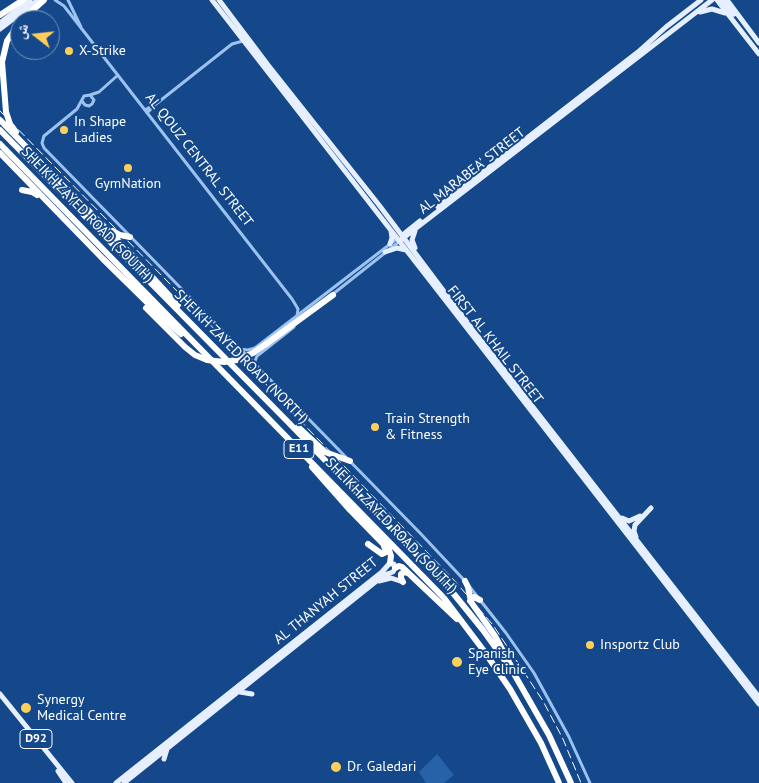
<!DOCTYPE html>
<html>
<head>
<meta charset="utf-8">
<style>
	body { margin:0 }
	#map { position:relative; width:759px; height:783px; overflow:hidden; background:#14488a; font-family:"PT Sans","Noto Naskh Arabic",sans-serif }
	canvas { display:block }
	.north { position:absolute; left:10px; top:10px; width:50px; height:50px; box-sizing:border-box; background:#14488a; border:1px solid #7291b9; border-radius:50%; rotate:286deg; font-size:14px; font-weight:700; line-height:20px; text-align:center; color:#fff }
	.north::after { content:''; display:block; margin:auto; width:18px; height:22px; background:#ffcf5b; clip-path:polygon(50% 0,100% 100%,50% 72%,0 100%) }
</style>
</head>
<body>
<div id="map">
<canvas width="759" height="783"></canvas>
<div class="north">ش</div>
</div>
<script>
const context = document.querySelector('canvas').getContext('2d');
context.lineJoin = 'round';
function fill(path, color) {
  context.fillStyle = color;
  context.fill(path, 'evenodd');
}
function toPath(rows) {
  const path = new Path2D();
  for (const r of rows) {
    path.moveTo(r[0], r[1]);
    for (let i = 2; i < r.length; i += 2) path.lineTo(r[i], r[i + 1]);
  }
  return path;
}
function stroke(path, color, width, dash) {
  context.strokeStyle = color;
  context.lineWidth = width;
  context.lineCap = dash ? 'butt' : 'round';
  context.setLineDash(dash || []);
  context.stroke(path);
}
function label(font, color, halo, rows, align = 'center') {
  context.font = font + ' "PT Sans",sans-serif';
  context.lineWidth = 4;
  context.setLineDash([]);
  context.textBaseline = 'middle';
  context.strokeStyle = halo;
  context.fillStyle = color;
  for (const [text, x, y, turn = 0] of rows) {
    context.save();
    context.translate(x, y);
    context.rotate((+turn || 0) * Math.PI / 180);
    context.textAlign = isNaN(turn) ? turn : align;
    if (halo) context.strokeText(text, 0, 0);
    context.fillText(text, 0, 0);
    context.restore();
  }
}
fill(toPath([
	[437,754,454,775,444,783,426,783,419,772]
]), '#2762a9');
stroke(toPath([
	[55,0,64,6,292,299,298,309,297,316],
	[68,0,81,27],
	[90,95,99,92,118,75],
	[82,101,85,105,89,106,92,104,94,100,90,95,84,96,77,109,44,136,42,143,44,148,421,534,465,581],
	[145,110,155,104],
	[147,113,156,104,232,44,243,41],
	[333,294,400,241],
	[240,349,248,350,255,348,398,238],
	[256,365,255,361,257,356,294,327],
	[469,586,506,633,534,673,569,737,590,783]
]), '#9cc2ef', 3);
stroke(toPath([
	[212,0,759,704],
	[219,0,268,65,379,205,476,334,759,697],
	[717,0,759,54],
	[722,0,734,14],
	[727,0,759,43],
	[700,12,712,9,725,13],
	[0,23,30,0],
	[0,29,38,0],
	[438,207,638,52,666,27,701,0],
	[415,231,412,240,415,248],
	[405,233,420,221],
	[402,239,712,0],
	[390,244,392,238,391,231],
	[385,252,397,248,406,250],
	[622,518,629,521,640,516],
	[636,537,634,531,635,525,651,508],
	[379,581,391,578,403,582],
	[240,692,252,694],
	[0,694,72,783],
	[164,759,167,749],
	[58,771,66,783],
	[116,783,382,572,389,564,394,564,395,568,393,572,384,575,124,783]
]), '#e5efff', 5);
stroke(toPath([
	[0,15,23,0],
	[22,20,44,0],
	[0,120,129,252,178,305],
	[0,130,288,422,449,588,483,630,513,672,549,735,571,783],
	[16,132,10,124,6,112,2,62,7,41,20,22],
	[0,144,444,598,484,651,510,689,541,743,559,783],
	[0,153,103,259,161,316,181,334],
	[22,190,32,192,37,195],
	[113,231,120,235,130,237],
	[266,344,333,295],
	[298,427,325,452,350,461],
	[312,467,350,510,389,550,391,556,390,563],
	[368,544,382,554,386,552,384,546],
	[395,568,399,566,402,567,457,619],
	[465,581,468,587,471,602,495,636,511,666],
	[403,582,401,578,401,574,404,572,408,573],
	[470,601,474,597,480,600]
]), '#fff', 6);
stroke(toPath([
	[0,111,229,344,288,408,453,579,493,625,543,701,563,739,581,783]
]), '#fff', 1, [9, 4]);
stroke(toPath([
	[146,308,185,347,195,355,207,360,224,362,237,360,253,353,266,344]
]), '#fff', 6);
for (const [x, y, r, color] of [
	[69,51,5,"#ffcf5b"],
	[64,130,5,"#ffcf5b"],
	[128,168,5,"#ffcf5b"],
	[375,427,5,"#ffcf5b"],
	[590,645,5,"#ffcf5b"],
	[457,662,6,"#ffcf5b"],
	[26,708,6,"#ffcf5b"],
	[336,767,6,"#ffcf5b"]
]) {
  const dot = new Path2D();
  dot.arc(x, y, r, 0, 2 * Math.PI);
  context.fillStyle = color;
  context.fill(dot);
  stroke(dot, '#14488a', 2);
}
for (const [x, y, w] of [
	[299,449,30],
	[36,739,32]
]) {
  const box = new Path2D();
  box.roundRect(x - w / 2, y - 9.5, w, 19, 4);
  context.fillStyle = '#14488a';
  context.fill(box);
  stroke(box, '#fff', 1);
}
label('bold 12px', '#fff', null, [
	["E11",299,449],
	["D92",36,739]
]);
label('14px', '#fff', '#14488a', [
	["X-Strike",79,51],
	["In Shape",74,122],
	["Ladies",74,138],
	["GymNation",128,184,"center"],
	["Train Strength",385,419],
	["& Fitness",385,435],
	["Insportz Club",600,645],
	["Spanish",468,654],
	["Eye Clinic",468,670],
	["Synergy",37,700],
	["Medical Centre",37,716],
	["Dr. Galedari",347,767]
], 'left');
label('14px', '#fff', '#14488a', [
	["AL QOUZ CENTRAL STREET",199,160,52],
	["AL MARABEA' STREET",472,171,-38],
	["SHEIKH ZAYED ROAD (SOUTH)",87,215,46],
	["FIRST AL KHAIL STREET",495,345,52],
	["SHEIKH ZAYED ROAD (NORTH)",241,357,45],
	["SHEIKH ZAYED ROAD (SOUTH)",391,526,46],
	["AL THANYAH STREET",326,601,-39]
]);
</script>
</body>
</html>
